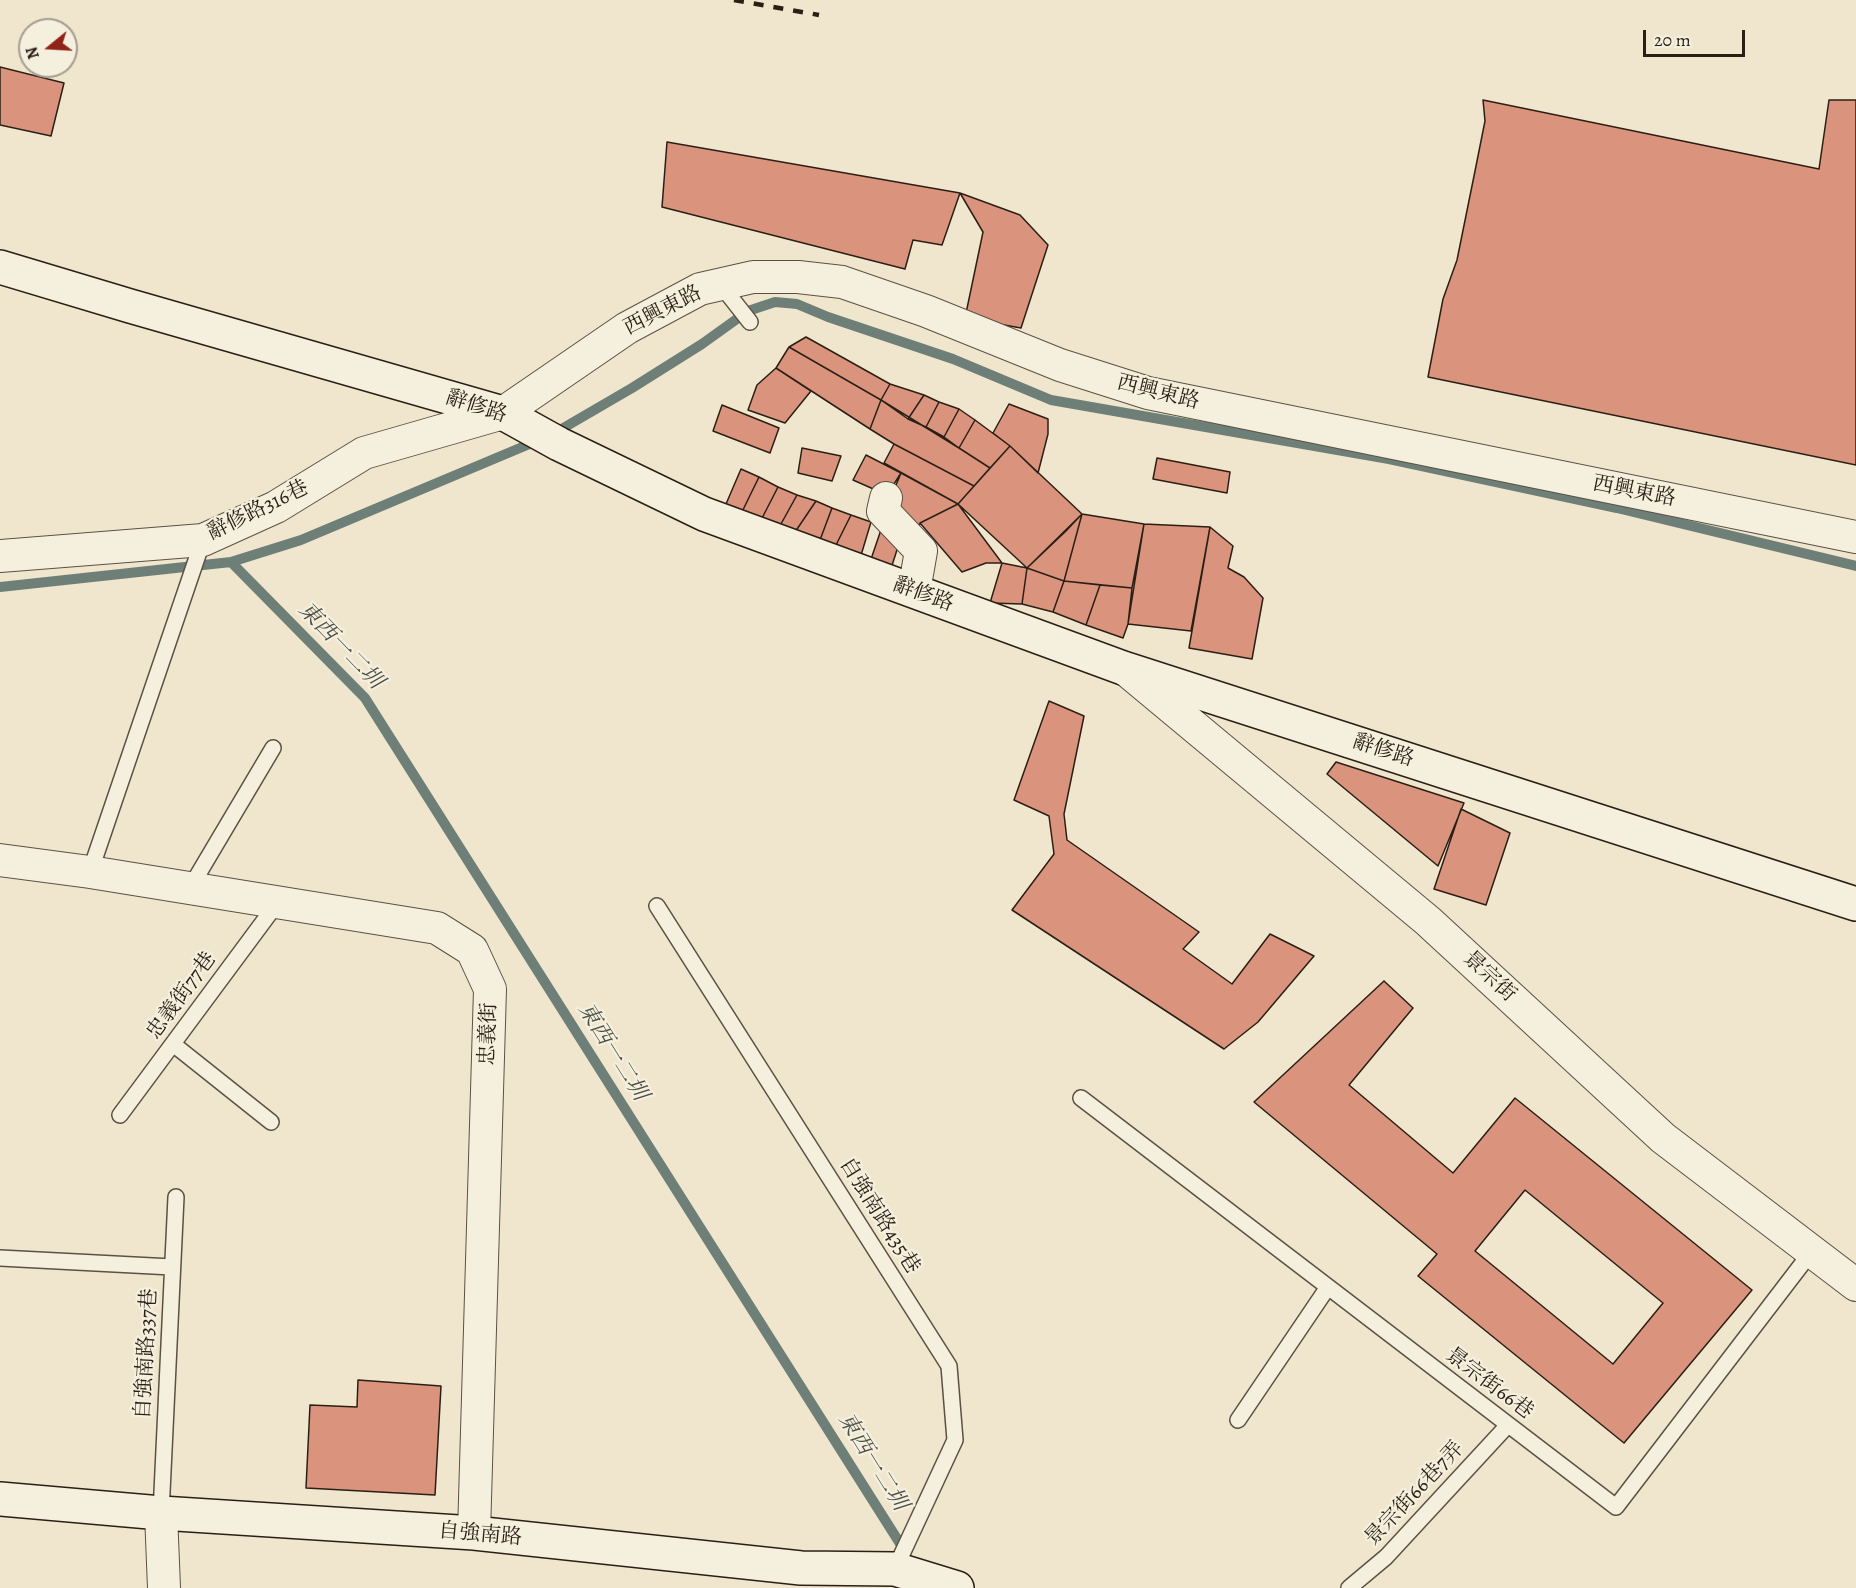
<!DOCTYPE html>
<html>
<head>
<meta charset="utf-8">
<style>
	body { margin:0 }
	#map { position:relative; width:1856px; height:1588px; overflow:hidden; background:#f0e6cd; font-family:Alegreya,serif }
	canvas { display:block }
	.north { position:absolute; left:18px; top:18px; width:60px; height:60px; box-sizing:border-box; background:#f5efde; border:2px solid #a49c8e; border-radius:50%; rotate:252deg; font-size:16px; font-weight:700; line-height:24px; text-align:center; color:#2b1f15 }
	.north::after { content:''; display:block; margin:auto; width:21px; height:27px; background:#8f2418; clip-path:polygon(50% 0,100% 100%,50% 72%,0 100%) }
	.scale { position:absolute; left:1643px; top:30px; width:102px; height:27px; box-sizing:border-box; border:3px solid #2b1f15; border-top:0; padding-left:8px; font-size:18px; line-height:21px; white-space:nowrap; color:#2b1f15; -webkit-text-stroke:4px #f5efde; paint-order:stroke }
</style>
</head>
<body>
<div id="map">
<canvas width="1856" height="1588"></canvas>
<div class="north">N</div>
<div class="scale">20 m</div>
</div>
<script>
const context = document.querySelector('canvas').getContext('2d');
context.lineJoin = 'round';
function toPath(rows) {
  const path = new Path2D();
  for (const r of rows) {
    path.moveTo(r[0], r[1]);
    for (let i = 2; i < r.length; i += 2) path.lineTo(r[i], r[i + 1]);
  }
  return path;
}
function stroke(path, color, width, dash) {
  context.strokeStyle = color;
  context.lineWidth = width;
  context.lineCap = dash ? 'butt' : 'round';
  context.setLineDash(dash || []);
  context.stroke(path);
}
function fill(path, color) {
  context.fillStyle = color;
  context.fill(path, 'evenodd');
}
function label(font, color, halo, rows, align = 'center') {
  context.font = font + ' Alegreya,"Noto Serif TC",serif';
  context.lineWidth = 4.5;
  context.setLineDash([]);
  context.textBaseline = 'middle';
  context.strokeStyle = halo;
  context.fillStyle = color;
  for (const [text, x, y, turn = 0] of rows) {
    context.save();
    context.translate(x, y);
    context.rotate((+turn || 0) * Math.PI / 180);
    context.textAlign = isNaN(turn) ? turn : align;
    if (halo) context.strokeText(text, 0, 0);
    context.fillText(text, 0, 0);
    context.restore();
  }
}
stroke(toPath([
	[553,434,632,388,702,344,748,311,775,302,797,304,828,317,953,359,1051,400,1389,459,1617,508,1856,566],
	[231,562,365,698,906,1553],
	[0,587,231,562,301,540,539,440]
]), '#6e7f77', 10);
const building = toPath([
	[0,67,64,83,51,136,0,125,0,67],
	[1483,100,1819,169,1829,100,1856,100,1856,465,1428,377,1443,299,1457,260,1474,176,1485,121,1483,100],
	[667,142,960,193,942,245,913,240,905,269,662,207,667,142],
	[960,193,1020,215,1048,245,1021,328,965,318,983,232,960,193],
	[806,337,890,384,881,400,789,347,806,337],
	[789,347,881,400,870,429,776,368,789,347],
	[776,368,811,391,785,423,748,410,757,385,776,368],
	[890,384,924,395,908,419,881,400,890,384],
	[924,395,939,402,926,427,908,419,924,395],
	[881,400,959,448,990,468,974,486,894,444,870,429,881,400],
	[939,402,959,409,944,437,926,427,939,402],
	[1009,404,1048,419,1048,434,1038,473,1010,446,993,433,1009,404],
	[722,405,779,428,770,453,713,431,722,405],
	[959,409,975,420,959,448,944,437,959,409],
	[975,420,1010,446,990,468,959,448,975,420],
	[894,444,974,486,958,504,884,463,894,444],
	[1010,446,1082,514,1027,568,958,504,1010,446],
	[802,448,841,456,832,481,798,473,802,448],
	[866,455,901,473,887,495,853,480,866,455],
	[1157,458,1230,472,1227,493,1153,479,1157,458],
	[741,469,759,477,739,518,723,511,741,469],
	[901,473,958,504,920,523,916,537,887,507,901,473],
	[759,477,778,487,758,526,739,518,759,477],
	[778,487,797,495,776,533,758,526,778,487],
	[797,495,816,501,791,538,776,533,797,495],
	[816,501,832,508,817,548,791,538,816,501],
	[958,504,1002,563,986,563,962,572,920,523,958,504],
	[832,508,851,515,832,553,817,548,832,508],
	[1082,514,1144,524,1132,588,1064,581,1082,514],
	[1082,514,1064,581,1027,568,1066,531,1082,514],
	[851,515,871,522,859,562,832,553,851,515],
	[885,518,902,534,889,575,868,568,885,518],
	[1144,524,1210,527,1191,631,1128,624,1144,524],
	[1210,527,1233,546,1228,568,1244,577,1263,598,1252,659,1189,648,1210,527],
	[1002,563,1027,568,1022,604,990,603,1002,563],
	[1027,568,1064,581,1053,612,1022,604,1027,568],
	[1064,581,1100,585,1086,625,1053,612,1064,581],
	[1100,585,1132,588,1128,624,1123,638,1086,625,1100,585],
	[1049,701,1084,716,1064,814,1067,840,1199,932,1183,949,1232,984,1270,934,1314,956,1258,1022,1224,1049,1012,910,1054,854,1049,816,1014,800,1049,701],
	[1336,762,1464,803,1438,866,1327,774,1336,762],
	[1461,809,1510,833,1486,905,1434,889,1461,809],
	[1384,981,1413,1008,1349,1085,1453,1173,1515,1098,1752,1290,1624,1443,1418,1276,1437,1254,1254,1102,1384,981],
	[1525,1190,1663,1303,1613,1364,1475,1251,1525,1190],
	[358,1380,441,1386,435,1495,306,1488,310,1405,357,1407,358,1380]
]);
fill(building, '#da947d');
stroke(building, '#2b1f15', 1.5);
const lane = toPath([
	[721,285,750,322],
	[90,872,203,540],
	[190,888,273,748],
	[657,906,949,1366,955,1440,895,1569],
	[173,1044,271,1122],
	[1081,1098,1616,1507,1812,1251],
	[120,1115,278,902],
	[0,1258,172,1267],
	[1238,1420,1328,1287],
	[161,1513,176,1197],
	[1349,1588,1386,1557,1508,1425]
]);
const street = toPath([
	[886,498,883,511,921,551,914,591],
	[0,556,203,540,276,507,364,453,503,413,627,328,700,289,753,277,798,277,842,282,926,311,1060,365,1148,393,1856,537],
	[1125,669,1428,921,1663,1138,1856,1285],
	[0,860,90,872,437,928,472,950,490,989,474,1533],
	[161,1513,164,1588]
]);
const secondary = toPath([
	[0,267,130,306,503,413,559,444,704,514,1123,668,1856,904],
	[0,1499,161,1513,474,1533,801,1568,895,1569,957,1588]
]);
stroke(lane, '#5c5143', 18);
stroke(street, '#5c5143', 34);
stroke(secondary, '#2b1f15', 36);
stroke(lane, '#f5efde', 15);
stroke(street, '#f5efde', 32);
stroke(secondary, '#f5efde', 33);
stroke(toPath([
	[734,0,819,15]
]), '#2b1f15', 4.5, [10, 10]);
label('21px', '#2b1f15', '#f5efde', [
	["西興東路",663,311,-27],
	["西興東路",1158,393,14],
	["辭修路",476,407,18],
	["西興東路",1634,492,11],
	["辭修路316巷",258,511,-26],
	["辭修路",923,595,20],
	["辭修路",1383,751,18],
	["景宗街",1489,977,43],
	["忠義街77巷",182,996,-54],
	["忠義街",489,1034,-88],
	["自強南路435巷",879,1216,58],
	["自強南路337巷",147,1354,-87],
	["景宗街66巷",1489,1384,37],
	["景宗街66巷7弄",1415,1494,-47],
	["自強南路",480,1535,5]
]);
label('italic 22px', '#4c4f46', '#f5efde', [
	["東西一二圳",340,646,46],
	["東西一二圳",612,1052,58],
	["東西一二圳",872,1462,58]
]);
</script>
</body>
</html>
